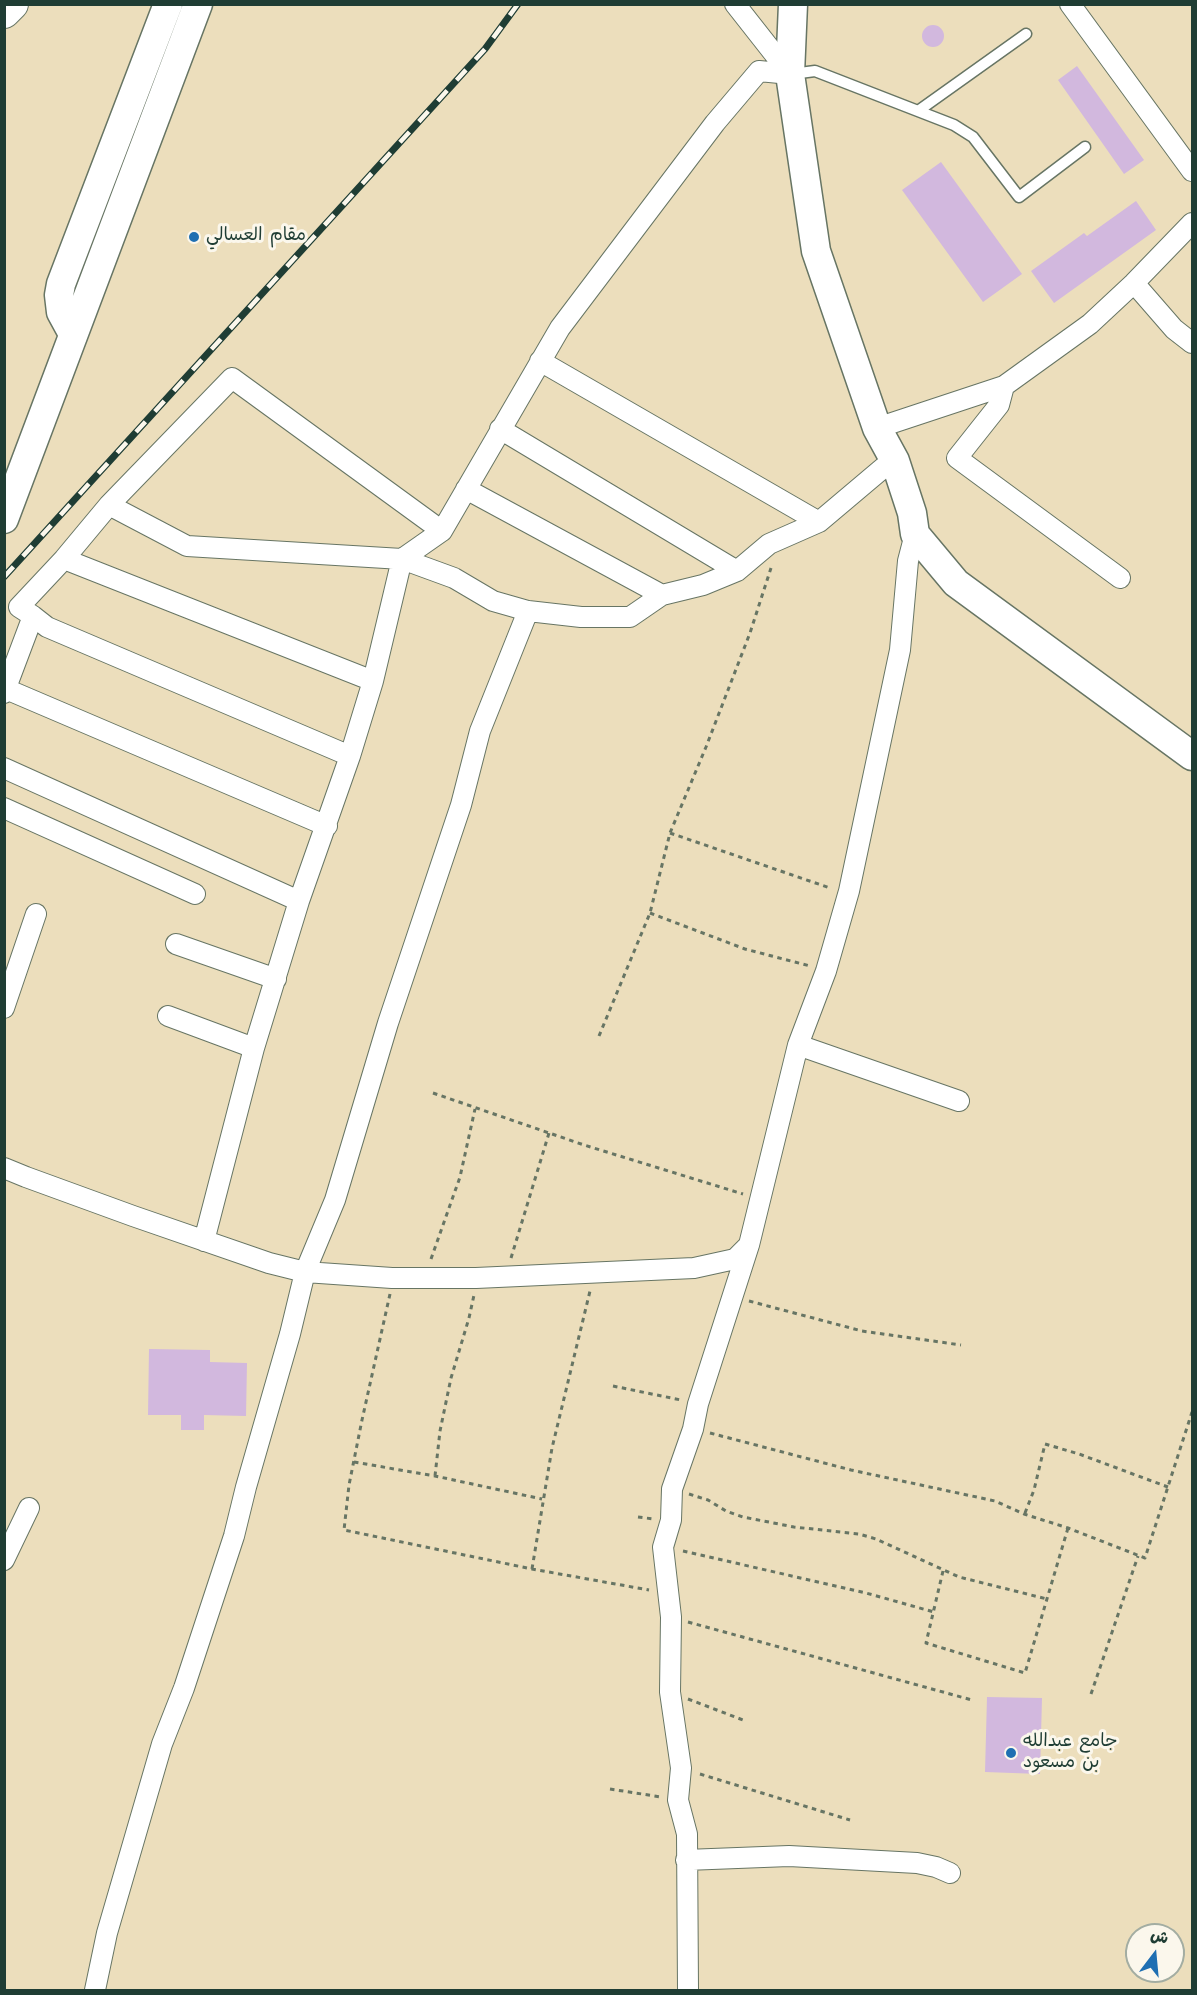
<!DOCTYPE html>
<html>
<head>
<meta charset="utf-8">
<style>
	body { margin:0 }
	#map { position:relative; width:1197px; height:1995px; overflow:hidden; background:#ecdebc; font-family:Kalam,"Playpen Sans Arabic",sans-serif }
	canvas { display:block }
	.frame { position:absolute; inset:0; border:6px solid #1f3d34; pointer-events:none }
	.north { position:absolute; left:1125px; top:1923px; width:60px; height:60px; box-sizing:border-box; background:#fbf7ec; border:2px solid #a3ada2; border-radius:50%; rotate:16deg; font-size:16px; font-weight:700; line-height:24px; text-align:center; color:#1f3d34 }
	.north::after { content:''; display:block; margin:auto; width:21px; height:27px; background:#1f6fb2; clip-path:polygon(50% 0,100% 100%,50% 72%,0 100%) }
</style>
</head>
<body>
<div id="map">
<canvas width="1197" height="1995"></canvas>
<div class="frame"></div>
<div class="north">ش</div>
</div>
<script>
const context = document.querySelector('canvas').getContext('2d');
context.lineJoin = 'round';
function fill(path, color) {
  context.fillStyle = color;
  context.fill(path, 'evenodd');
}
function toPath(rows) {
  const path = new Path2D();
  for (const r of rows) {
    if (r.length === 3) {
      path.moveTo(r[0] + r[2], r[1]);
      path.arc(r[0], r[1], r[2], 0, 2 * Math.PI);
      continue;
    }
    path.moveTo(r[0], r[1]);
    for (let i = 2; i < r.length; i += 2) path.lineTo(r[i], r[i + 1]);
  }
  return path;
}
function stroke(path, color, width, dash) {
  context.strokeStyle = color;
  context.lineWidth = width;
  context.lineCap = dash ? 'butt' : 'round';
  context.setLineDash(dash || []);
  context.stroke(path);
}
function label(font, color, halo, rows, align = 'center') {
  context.font = font + ' Kalam,"Playpen Sans Arabic",sans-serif';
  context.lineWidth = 6;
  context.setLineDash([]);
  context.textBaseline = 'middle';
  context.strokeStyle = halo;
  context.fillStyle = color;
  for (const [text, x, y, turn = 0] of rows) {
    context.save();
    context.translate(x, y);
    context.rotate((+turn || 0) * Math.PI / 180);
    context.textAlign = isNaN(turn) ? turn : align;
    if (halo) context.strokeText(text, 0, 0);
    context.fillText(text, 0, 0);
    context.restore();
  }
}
fill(toPath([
	[933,36,11],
	[1077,66,1144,160,1124,174,1058,80],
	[941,162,1022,274,983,302,902,190],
	[1136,201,1156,230,1054,303,1031,271,1084,233,1087,236],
	[149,1349,210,1350,210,1362,247,1363,246,1416,204,1415,204,1430,181,1430,181,1415,148,1415],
	[987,1697,1042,1698,1040,1774,985,1772]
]), '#d2b8de');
const lane = toPath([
	[792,74,815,71,954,125,973,137,1019,197,1085,147],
	[918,111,1026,34]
]);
const street = toPath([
	[735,4,790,74],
	[1070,4,1192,171],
	[1134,283,1174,329,1192,343],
	[540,361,819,522],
	[1004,386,999,405,957,458,1120,578],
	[877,428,1004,386,1090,324,1134,283,1192,223],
	[500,429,737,571],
	[466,489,662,595],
	[109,505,187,546,402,559,454,578,493,601,528,611,581,617,630,617,662,595,703,585,737,571,769,544,819,522,883,468,895,461],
	[64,559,373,681],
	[33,616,47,627,350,756],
	[6,689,327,826],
	[4,693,33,616,19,607,64,559,109,505,232,378,442,531],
	[4,768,299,901],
	[4,808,195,894],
	[176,944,276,979],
	[4,1008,36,914],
	[168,1016,254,1048],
	[798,1045,959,1101],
	[4,1168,26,1177,133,1216,269,1263,305,1272,392,1278,476,1278,694,1268,735,1259,749,1245],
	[204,1241,254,1048,299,901,350,756,373,681,402,559,442,531,560,328,715,123,759,71,790,74],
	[4,1560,29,1508],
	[686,1860,789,1856,917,1863,936,1867,950,1873],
	[95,1990,107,1933,162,1744,184,1688,234,1536,246,1487,290,1334,305,1272,335,1200,388,1023,461,805,480,731,528,611],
	[688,1990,687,1834,678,1800,681,1768,670,1692,671,1617,663,1547,671,1520,672,1489,693,1429,698,1404,749,1245,798,1045,826,971,849,891,900,650,908,561,915,534]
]);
const secondary = toPath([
	[793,4,790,74,816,251,877,428,895,461,912,513,915,534,956,583,1192,756],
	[73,334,61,312,59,295,61,284,168,4],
	[4,519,198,4]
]);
const primary = toPath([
	[4,12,12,4]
]);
stroke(lane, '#677564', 13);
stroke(street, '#677564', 22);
stroke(secondary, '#677564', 31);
stroke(primary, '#677564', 34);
stroke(toPath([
	[670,833,830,888],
	[650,913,745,949,810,966],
	[599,1036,650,913,670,833,706,747,750,633,771,568],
	[433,1093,584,1145,743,1194],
	[511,1258,549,1133],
	[431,1259,460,1177,475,1109],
	[390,1294,362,1420,349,1485,344,1530,532,1569,649,1590],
	[749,1301,862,1331,961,1345],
	[613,1386,681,1400],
	[710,1433,851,1470,995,1501,1024,1514,1068,1528,1145,1558,1192,1412],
	[354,1462,435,1476,542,1499],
	[435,1476,440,1431,451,1378,469,1318,474,1295],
	[689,1494,708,1500,726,1511,743,1517,794,1527,859,1534,876,1539,959,1577,1047,1599],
	[1025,1513,1034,1490,1045,1444,1079,1454,1168,1487],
	[638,1517,654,1519],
	[683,1551,866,1593,934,1612],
	[532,1569,552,1448,590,1291],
	[943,1571,926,1643,1025,1673,1068,1528],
	[688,1622,972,1700],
	[1091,1694,1138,1556],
	[688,1699,743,1720],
	[700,1774,850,1820],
	[610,1789,661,1797]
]), '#677564', 3, [4.5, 4.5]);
stroke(lane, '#fff', 10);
stroke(street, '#fff', 20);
stroke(secondary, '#fff', 28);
stroke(primary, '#fff', 32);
const rail = toPath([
	[4,577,485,49,518,4]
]);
stroke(rail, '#1f3d34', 7);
stroke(rail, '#fbf7ec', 4.5, [14]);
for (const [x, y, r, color] of [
	[194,237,6,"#1f6fb2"],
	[1011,1753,6,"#1f6fb2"]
]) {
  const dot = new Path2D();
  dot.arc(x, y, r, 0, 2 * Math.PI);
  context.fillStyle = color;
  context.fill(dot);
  stroke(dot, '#fbf7ec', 2);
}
label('18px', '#1f3d34', '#fbf7ec', [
	["مقام العسالي",206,237],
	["جامع عبدالله",1023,1743],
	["بن مسعود",1023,1764]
], 'left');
</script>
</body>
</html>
